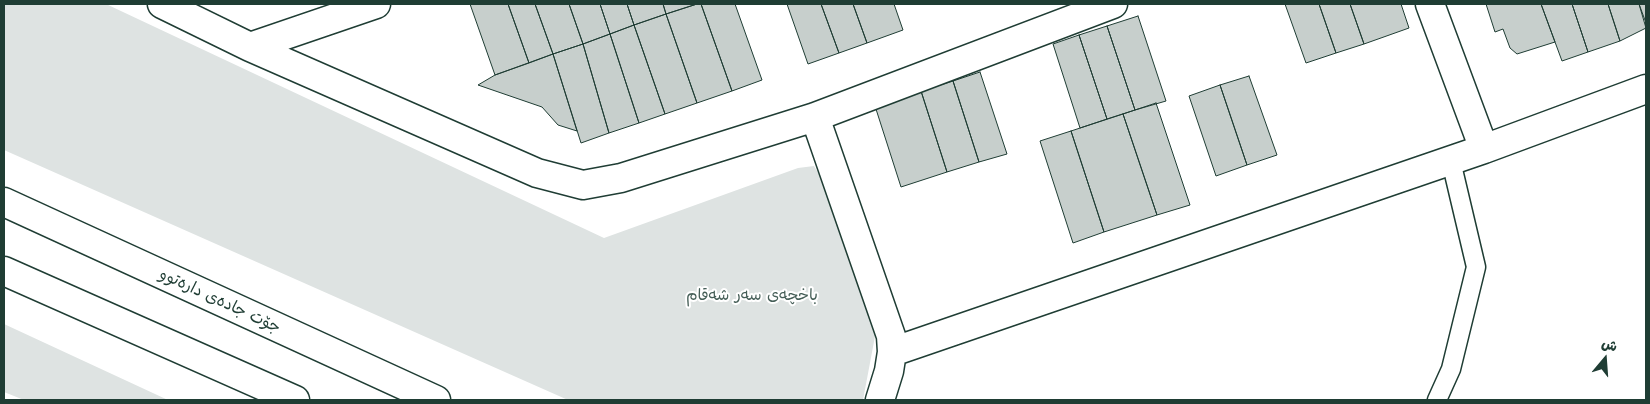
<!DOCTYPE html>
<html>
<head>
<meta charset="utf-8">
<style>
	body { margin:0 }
	#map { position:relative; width:1650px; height:404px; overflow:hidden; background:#fff; font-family:"Playpen Sans","Playpen Sans Arabic",sans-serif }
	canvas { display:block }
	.frame { position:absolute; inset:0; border:5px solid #1f3d34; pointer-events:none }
	.north { position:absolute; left:1580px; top:334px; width:50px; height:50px; -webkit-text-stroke:4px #fff; paint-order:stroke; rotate:18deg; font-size:14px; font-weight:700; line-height:20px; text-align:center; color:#1f3d34 }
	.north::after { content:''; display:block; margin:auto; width:18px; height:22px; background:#1f3d34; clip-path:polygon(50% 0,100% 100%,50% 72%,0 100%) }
</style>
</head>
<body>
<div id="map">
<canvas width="1650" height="404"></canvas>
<div class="frame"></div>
<div class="north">ش</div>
</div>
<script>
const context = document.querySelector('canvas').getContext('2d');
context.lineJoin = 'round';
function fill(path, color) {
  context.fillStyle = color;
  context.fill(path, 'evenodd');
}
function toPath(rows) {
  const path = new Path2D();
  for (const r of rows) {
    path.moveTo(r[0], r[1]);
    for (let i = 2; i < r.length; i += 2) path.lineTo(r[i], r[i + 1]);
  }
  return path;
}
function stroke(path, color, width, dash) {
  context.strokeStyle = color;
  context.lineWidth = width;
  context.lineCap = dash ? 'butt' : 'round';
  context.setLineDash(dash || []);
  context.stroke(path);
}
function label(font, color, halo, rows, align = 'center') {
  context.font = font + ' "Playpen Sans","Playpen Sans Arabic",sans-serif';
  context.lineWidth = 4;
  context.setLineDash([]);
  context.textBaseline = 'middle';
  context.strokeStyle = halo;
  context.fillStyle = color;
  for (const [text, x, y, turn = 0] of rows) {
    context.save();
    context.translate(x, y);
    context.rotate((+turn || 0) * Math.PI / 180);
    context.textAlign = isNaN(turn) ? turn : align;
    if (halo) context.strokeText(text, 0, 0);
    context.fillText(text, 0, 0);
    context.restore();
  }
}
fill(toPath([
	[4,4,106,4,604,238,798,168,814,166,822,179,876,331,863,400,568,400,4,150],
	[4,324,168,400,24,400,4,392]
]), '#dee3e2');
const building = toPath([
	[470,4,508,4,529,63,495,75,470,4],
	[508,4,535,4,553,54,529,63,508,4],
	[535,4,569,4,583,44,553,54,535,4],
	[569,4,600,4,610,34,583,44,569,4],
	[600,4,627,4,634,25,610,34,600,4],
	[627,4,663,4,666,14,634,25,627,4],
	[663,4,697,4,666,14,663,4],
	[697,4,701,4,732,91,697,103,666,14,697,4],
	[701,4,735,4,762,80,732,91,701,4],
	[787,4,821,4,839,53,808,64,787,4],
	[821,4,853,4,867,43,839,53,821,4],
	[853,4,894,4,903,30,867,43,853,4],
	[1285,4,1319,4,1336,53,1306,63,1285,4],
	[1319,4,1350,4,1364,44,1336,53,1319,4],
	[1350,4,1401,4,1409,28,1364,44,1350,4],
	[1486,4,1541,4,1555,42,1517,54,1510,48,1503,29,1495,32,1486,4],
	[1541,4,1572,4,1588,52,1562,61,1541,4],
	[1572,4,1608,4,1620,41,1588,52,1572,4],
	[1608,4,1639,4,1646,28,1620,41,1608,4],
	[1639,4,1646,4,1646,23,1639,4],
	[666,14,697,103,665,114,634,25,666,14],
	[1138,16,1166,101,1135,110,1107,26,1138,16],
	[634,25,665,114,639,123,610,34,634,25],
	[1107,26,1135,110,1107,119,1079,35,1107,26],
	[610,34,639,123,609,133,583,44,610,34],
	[1079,35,1107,119,1080,128,1053,44,1079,35],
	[583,44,609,133,581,143,553,54,583,44],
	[553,54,577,131,558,125,542,107,478,85,495,75,553,54],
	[980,72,1007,154,979,162,953,81,980,72],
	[1249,76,1277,155,1247,165,1220,85,1249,76],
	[953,81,979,162,947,172,921,91,953,81],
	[1220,85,1247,165,1216,176,1189,96,1220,85],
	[921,91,947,172,901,187,875,106,921,91],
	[1156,103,1190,205,1157,215,1123,114,1156,103],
	[1123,114,1157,215,1104,232,1071,131,1123,114],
	[1071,131,1104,232,1073,243,1040,141,1071,131]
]);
fill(building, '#c7cfcc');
stroke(building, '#1f3d34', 1);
const service = toPath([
	[1437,400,1451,369,1476,267,1451,161]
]);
const minor = toPath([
	[162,4,250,47,537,173,583,185,621,178,815,117,1113,4],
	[1430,4,1484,149],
	[250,47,376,4],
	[815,117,891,336,892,352,889,371,880,400],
	[892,352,1484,149,1646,89]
]);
const secondary = toPath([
	[4,202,436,400],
	[4,271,295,400]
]);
stroke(service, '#1f3d34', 21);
stroke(minor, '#1f3d34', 31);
stroke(secondary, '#1f3d34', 31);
stroke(service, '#fff', 18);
stroke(minor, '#fff', 28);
stroke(secondary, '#fff', 28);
label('16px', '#455e57', '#fff', [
	["باخچەی سەر شەقام",752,296]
]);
label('16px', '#1f3d34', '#fff', [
	["جۆت جادەی دارەتوو",220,301,25]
]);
</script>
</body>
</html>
